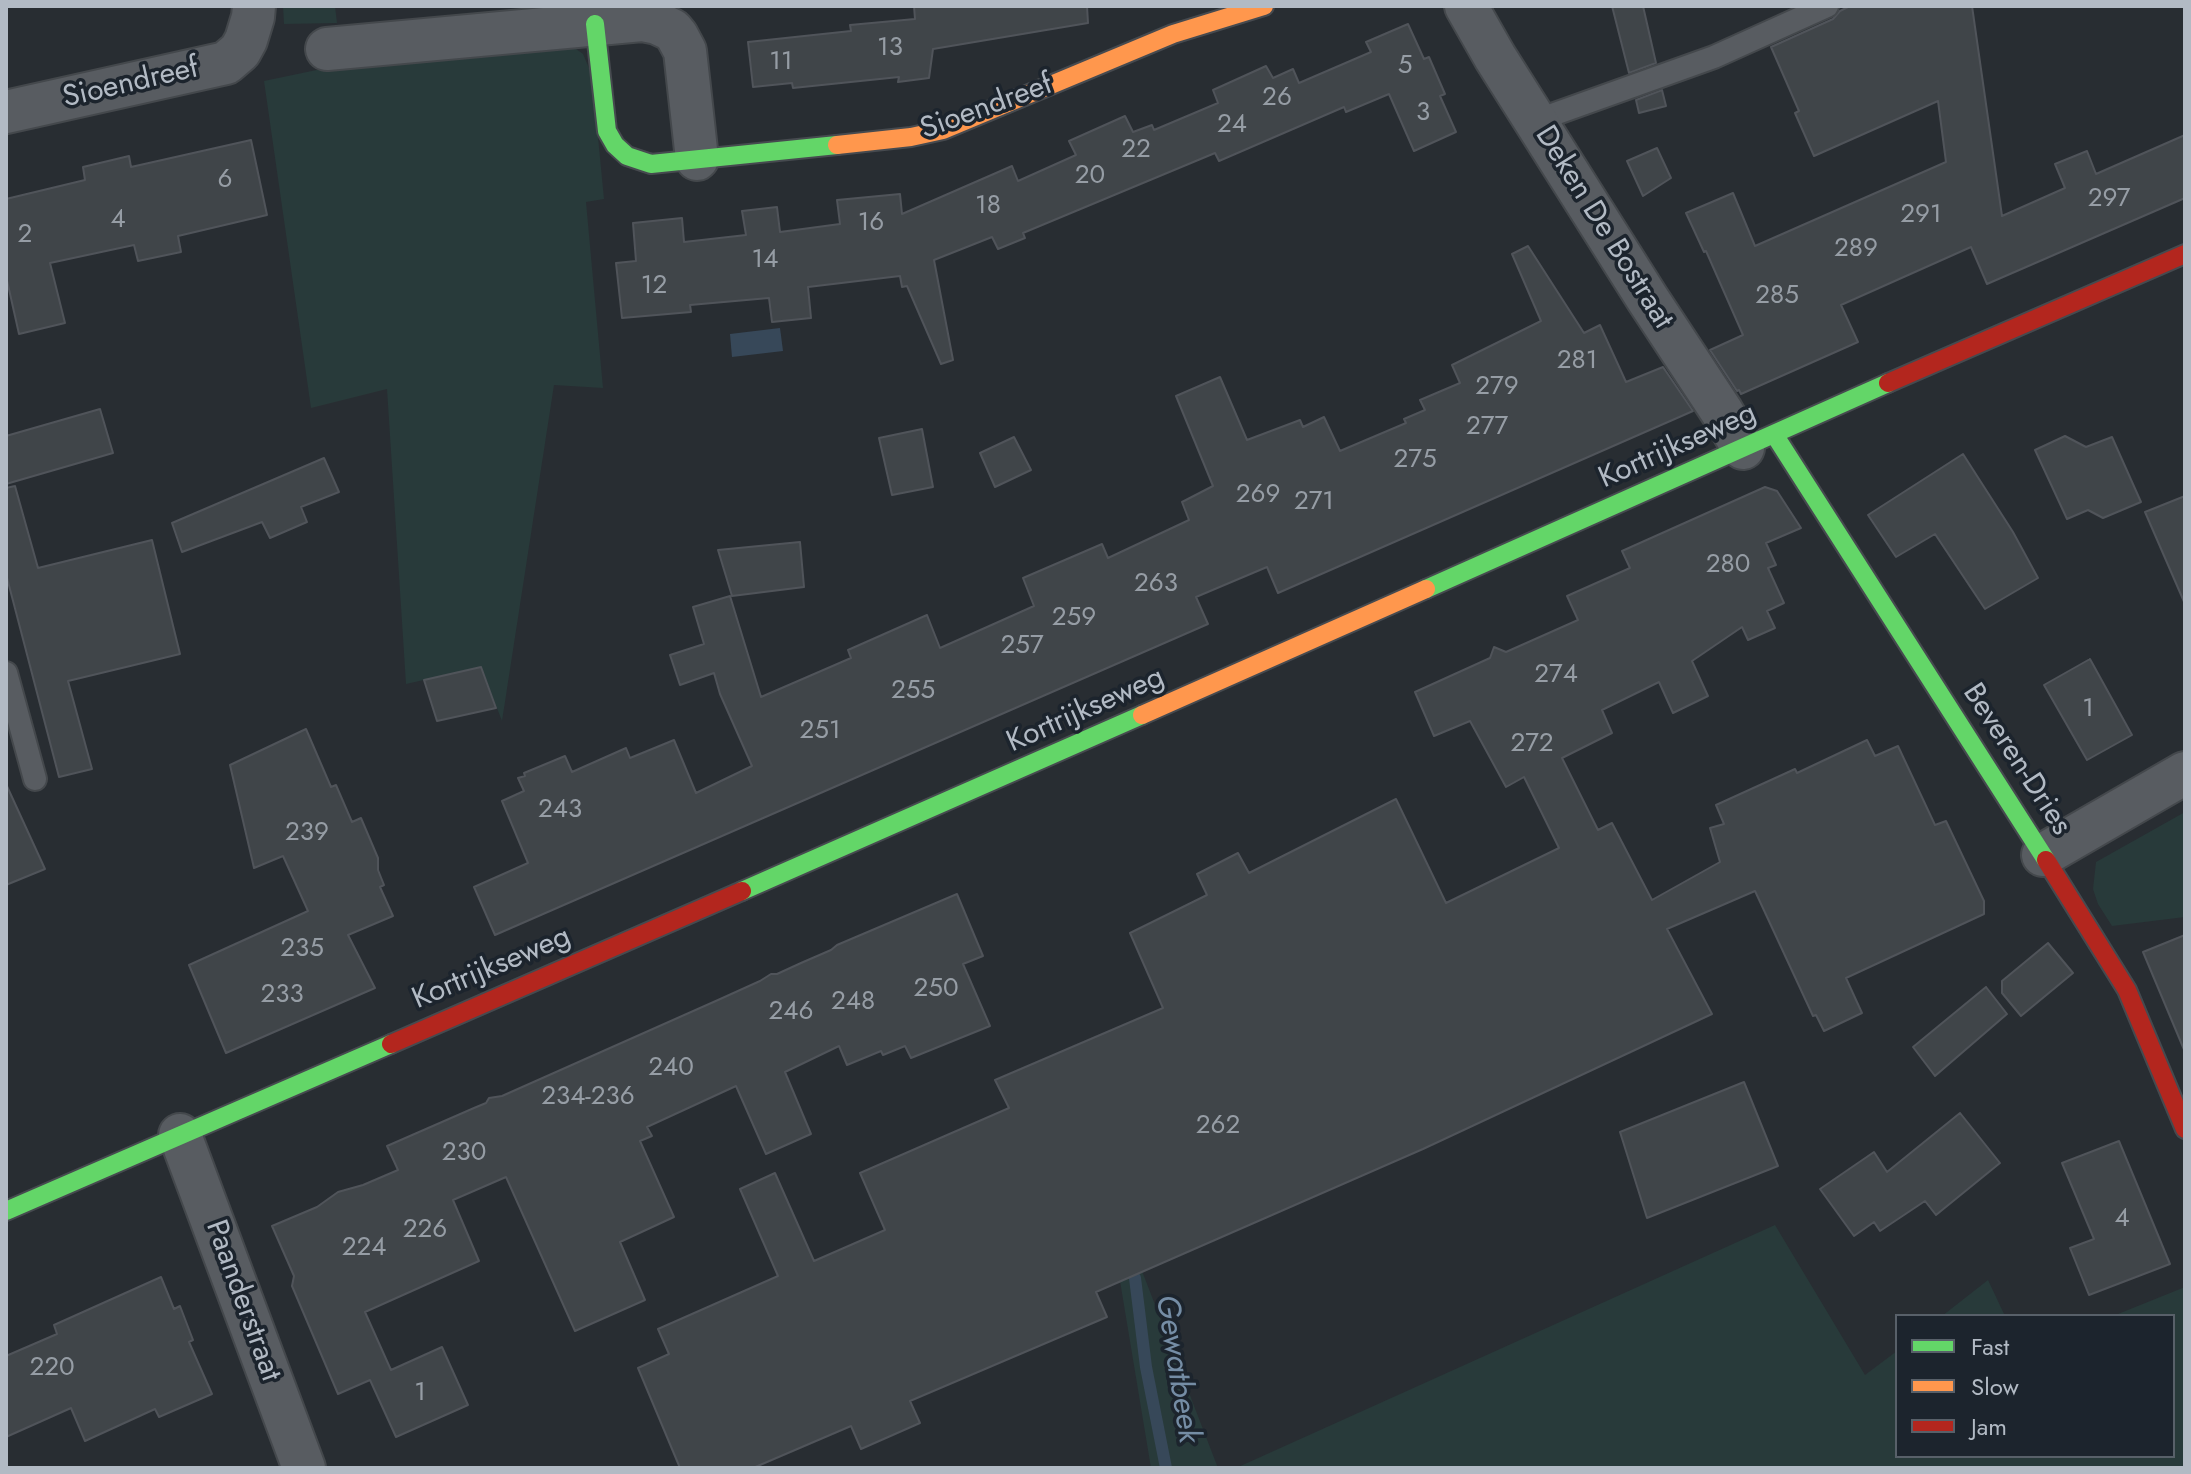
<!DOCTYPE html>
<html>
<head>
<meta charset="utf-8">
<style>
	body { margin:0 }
	#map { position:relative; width:2191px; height:1474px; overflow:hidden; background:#282d32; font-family:Jost,sans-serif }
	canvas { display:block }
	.frame { position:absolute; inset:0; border:8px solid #b2bac4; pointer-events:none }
	.legend { position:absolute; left:1895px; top:1314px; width:280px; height:144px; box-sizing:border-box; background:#1c242d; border:2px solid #586069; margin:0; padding:10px 14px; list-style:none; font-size:24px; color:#b2bac4 }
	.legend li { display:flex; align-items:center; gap:16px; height:40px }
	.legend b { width:40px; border:2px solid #586069 }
</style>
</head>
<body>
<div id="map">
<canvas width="2191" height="1474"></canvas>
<div class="frame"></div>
<ul class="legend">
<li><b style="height:10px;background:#63d668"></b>Fast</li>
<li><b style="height:10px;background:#ff974d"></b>Slow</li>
<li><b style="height:10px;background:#b3261e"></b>Jam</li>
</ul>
</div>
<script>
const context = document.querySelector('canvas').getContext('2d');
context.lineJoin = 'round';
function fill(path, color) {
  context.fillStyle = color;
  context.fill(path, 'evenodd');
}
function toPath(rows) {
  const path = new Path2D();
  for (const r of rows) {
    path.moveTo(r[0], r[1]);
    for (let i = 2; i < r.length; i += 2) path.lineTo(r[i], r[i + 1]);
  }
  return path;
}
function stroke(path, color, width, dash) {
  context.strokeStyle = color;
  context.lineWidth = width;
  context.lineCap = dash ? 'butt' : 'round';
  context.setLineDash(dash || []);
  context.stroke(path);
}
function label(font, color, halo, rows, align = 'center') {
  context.font = font + ' Jost,sans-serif';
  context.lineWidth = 7;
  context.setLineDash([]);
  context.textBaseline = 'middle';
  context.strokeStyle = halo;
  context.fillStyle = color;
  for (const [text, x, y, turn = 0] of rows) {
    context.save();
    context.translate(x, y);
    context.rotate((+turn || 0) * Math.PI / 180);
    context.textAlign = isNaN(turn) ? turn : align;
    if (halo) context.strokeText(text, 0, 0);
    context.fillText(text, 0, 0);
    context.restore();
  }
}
fill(toPath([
	[283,6,335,6,337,23,284,24],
	[572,46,583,54,592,75,604,199,586,202,603,388,554,385,502,721,481,667,406,684,387,389,311,408,264,81,369,59],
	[2185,812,2185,917,2112,926,2098,904,2093,889,2096,862],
	[1775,1225,1865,1375,1897,1351,1897,1456,2173,1456,2173,1316,2113,1316,2185,1287,2185,1468,1236,1468],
	[1142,1271,1218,1468,1151,1468,1120,1281],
	[1988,1280,2005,1316,1942,1316]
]), '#283a3a');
fill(toPath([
	[780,328,783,351,732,357,730,334]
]), '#374859');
stroke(toPath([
	[1135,1278,1146,1367,1166,1468]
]), '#374859', 12);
const building = toPath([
	[914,6,1087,6,1088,23,933,49,929,78,898,82,899,77,793,88,792,83,753,87,748,42,851,31,850,25,915,19,914,6],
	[1612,6,1643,6,1656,63,1629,73,1612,6],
	[1850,6,1972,6,2002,216,2065,188,2055,164,2087,151,2096,174,2185,135,2185,198,1987,284,1971,247,1841,305,1858,342,1741,394,1739,390,1737,391,1710,350,1743,335,1706,251,1704,252,1686,213,1733,193,1755,246,1946,162,1938,101,1814,156,1795,113,1799,111,1771,47,1833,19,1840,11,1850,6],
	[1408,24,1424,59,1429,57,1445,94,1440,96,1456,132,1414,151,1389,94,1346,112,1344,107,1219,161,1215,153,1023,233,1025,238,998,249,992,237,934,260,953,360,941,364,907,286,902,287,900,276,808,287,811,318,772,322,769,298,690,305,691,312,622,318,616,263,636,261,633,223,682,218,684,242,746,235,742,211,777,207,780,232,840,224,837,200,900,194,902,214,1012,166,1018,181,1076,155,1069,141,1125,116,1133,132,1152,125,1154,130,1218,103,1213,90,1266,66,1273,78,1293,69,1299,83,1371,52,1366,42,1408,24],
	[1662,90,1666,106,1639,113,1636,100,1662,90],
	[251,140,267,215,178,236,181,252,138,261,134,245,50,263,65,323,19,334,6,276,6,199,85,180,83,167,129,156,131,167,251,140],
	[1657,148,1671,178,1643,196,1627,161,1657,148],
	[1528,246,1584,333,1600,325,1626,382,1663,367,1693,411,1278,593,1267,567,1196,597,1208,624,495,935,474,887,528,863,502,801,524,791,518,778,525,776,524,773,565,756,572,772,626,748,630,758,674,740,696,793,752,766,720,694,714,673,680,685,670,655,704,644,693,607,730,596,761,697,851,658,848,650,927,615,940,648,1034,606,1023,578,1102,544,1108,558,1189,520,1182,502,1213,486,1176,396,1220,377,1247,440,1300,420,1303,427,1324,417,1340,451,1406,423,1404,419,1425,410,1420,400,1460,383,1452,365,1541,321,1512,254,1528,246],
	[100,409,113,453,6,484,6,436,100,409],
	[922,429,933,487,892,495,879,438,922,429],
	[2065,436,2086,447,2112,437,2141,502,2103,518,2088,510,2067,519,2035,450,2065,436],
	[1014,437,1031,470,995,487,980,453,1014,437],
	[1963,454,2013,532,2038,578,1985,609,1935,534,1896,557,1868,515,1963,454],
	[324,458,339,492,301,507,307,522,270,538,262,522,182,552,172,523,324,458],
	[15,486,38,568,152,540,180,654,68,681,92,769,59,777,6,574,6,488,15,486],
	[1765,487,1777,491,1801,528,1766,543,1776,565,1768,568,1784,603,1767,611,1775,628,1748,640,1742,627,1692,661,1708,696,1673,713,1659,682,1602,710,1612,733,1562,758,1598,830,1612,823,1652,900,1720,862,1710,828,1724,824,1716,805,1795,769,1797,773,1867,740,1875,756,1898,746,1935,825,1946,821,1984,901,1984,914,1846,978,1862,1013,1824,1031,1816,1015,1813,1016,1755,891,1667,929,1712,1014,1423,1149,1096,1292,1107,1317,910,1401,920,1423,861,1449,851,1426,753,1468,680,1468,638,1368,669,1354,658,1329,778,1276,740,1189,775,1173,814,1261,885,1230,860,1173,1009,1108,995,1080,1163,1008,1130,933,1207,895,1197,874,1238,853,1249,873,1396,799,1446,903,1559,848,1524,777,1506,787,1470,721,1434,736,1415,692,1490,658,1494,647,1506,652,1578,620,1567,596,1630,568,1622,551,1765,487],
	[2185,496,2185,604,2145,512,2185,496],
	[800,542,804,587,732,596,718,550,800,542],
	[2090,659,2132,735,2087,760,2044,685,2090,659],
	[481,667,496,708,437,721,424,680,481,667],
	[306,729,331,787,336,785,352,822,361,818,378,858,378,870,384,885,380,887,393,916,348,935,375,988,226,1053,189,965,308,911,283,856,254,868,230,765,306,729],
	[6,784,45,869,6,885,6,784],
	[957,894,983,956,963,964,990,1026,911,1058,905,1046,883,1055,881,1051,847,1065,839,1046,785,1072,811,1134,766,1154,736,1086,647,1127,652,1136,640,1141,674,1217,620,1242,645,1300,575,1331,506,1177,453,1200,479,1261,365,1312,391,1370,442,1347,468,1405,396,1437,370,1380,338,1394,292,1286,294,1276,272,1226,317,1207,338,1192,363,1185,398,1170,387,1146,474,1108,486,1103,489,1098,502,1096,718,1000,760,981,771,974,777,974,801,963,831,950,837,945,957,894],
	[2185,935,2185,1052,2143,952,2185,935],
	[2048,943,2073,973,2021,1016,2002,993,2002,981,2048,943],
	[1986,987,2007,1014,1935,1076,1913,1047,1986,987],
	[1744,1082,1778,1166,1647,1218,1620,1132,1744,1082],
	[1960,1113,2000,1163,1936,1215,1925,1201,1880,1231,1874,1222,1854,1236,1820,1189,1874,1152,1887,1172,1960,1113],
	[2119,1141,2170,1264,2089,1295,2070,1248,2094,1239,2062,1163,2119,1141],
	[161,1277,174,1309,180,1306,193,1340,189,1342,212,1394,159,1417,155,1409,85,1441,71,1408,6,1437,6,1356,57,1334,54,1325,161,1277]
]);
fill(building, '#404549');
stroke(building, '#50545a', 2);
const lane = toPath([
	[1535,121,1714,57,1827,6],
	[6,673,35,779]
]);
const street = toPath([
	[1466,6,1495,57,1647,298,1722,412,1743,448],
	[327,49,642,20,657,23,672,30,677,36,685,51,697,159],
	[6,112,226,63,240,51,246,40,253,17,254,6],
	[2043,855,2185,773],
	[180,1135,304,1468]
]);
const fast = toPath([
	[595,24,607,131,615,145,627,156,651,164,837,145],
	[1774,434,2046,860],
	[1426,589,1888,383],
	[742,891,1142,715],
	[6,1211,391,1044]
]);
const slow = toPath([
	[837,145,911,137,943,130,1173,34,1264,6],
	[1142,715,1426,589]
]);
const jam = toPath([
	[1888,383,2185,254],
	[2046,860,2127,990,2185,1129],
	[391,1044,742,891]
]);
stroke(lane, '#44484c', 26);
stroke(street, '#44484c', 46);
stroke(fast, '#464a4f', 22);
stroke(slow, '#464a4f', 22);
stroke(jam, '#464a4f', 22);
stroke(lane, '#585c61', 22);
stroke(street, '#585c61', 42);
stroke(fast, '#63d668', 18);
stroke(slow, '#ff974d', 18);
stroke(jam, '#b3261e', 18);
label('26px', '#969da5', null, [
	["13",890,49],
	["11",781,63],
	["5",1405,67],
	["26",1277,99],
	["3",1423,114],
	["24",1232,126],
	["22",1136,151],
	["20",1090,177],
	["6",225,181],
	["297",2109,200],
	["18",988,207],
	["291",1921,216],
	["4",118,221],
	["16",871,224],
	["2",25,236],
	["289",1856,250],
	["14",765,261],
	["12",654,287],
	["285",1777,297],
	["281",1577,362],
	["279",1497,388],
	["277",1487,428],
	["275",1415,461],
	["269",1258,496],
	["271",1314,503],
	["280",1728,566],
	["263",1156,585],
	["259",1074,619],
	["257",1022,647],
	["274",1556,676],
	["255",913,692],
	["1",2088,710],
	["251",820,732],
	["272",1532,745],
	["243",560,811],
	["239",307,834],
	["235",302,950],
	["250",936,990],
	["233",282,996],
	["248",853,1003],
	["246",791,1013],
	["240",671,1069],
	["234-236",588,1098],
	["262",1218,1127],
	["230",464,1154],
	["4",2122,1220],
	["226",425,1231],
	["224",364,1249],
	["220",52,1369],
	["1",420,1394]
]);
label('30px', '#b2bac4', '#1c242d', [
	["Sioendreef",131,84,-13],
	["Sioendreef",987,108,-20],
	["Deken De Bostraat",1603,228,58],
	["Kortrijkseweg",1678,447,-24],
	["Kortrijkseweg",1086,711,-24],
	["Beveren-Dries",2016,760,57],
	["Kortrijkseweg",492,969,-23],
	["Paanderstraat",242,1301,70]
]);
label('italic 32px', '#758da5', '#1c242d', [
	["Gewatbeek",1176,1369,81]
]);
</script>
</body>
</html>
